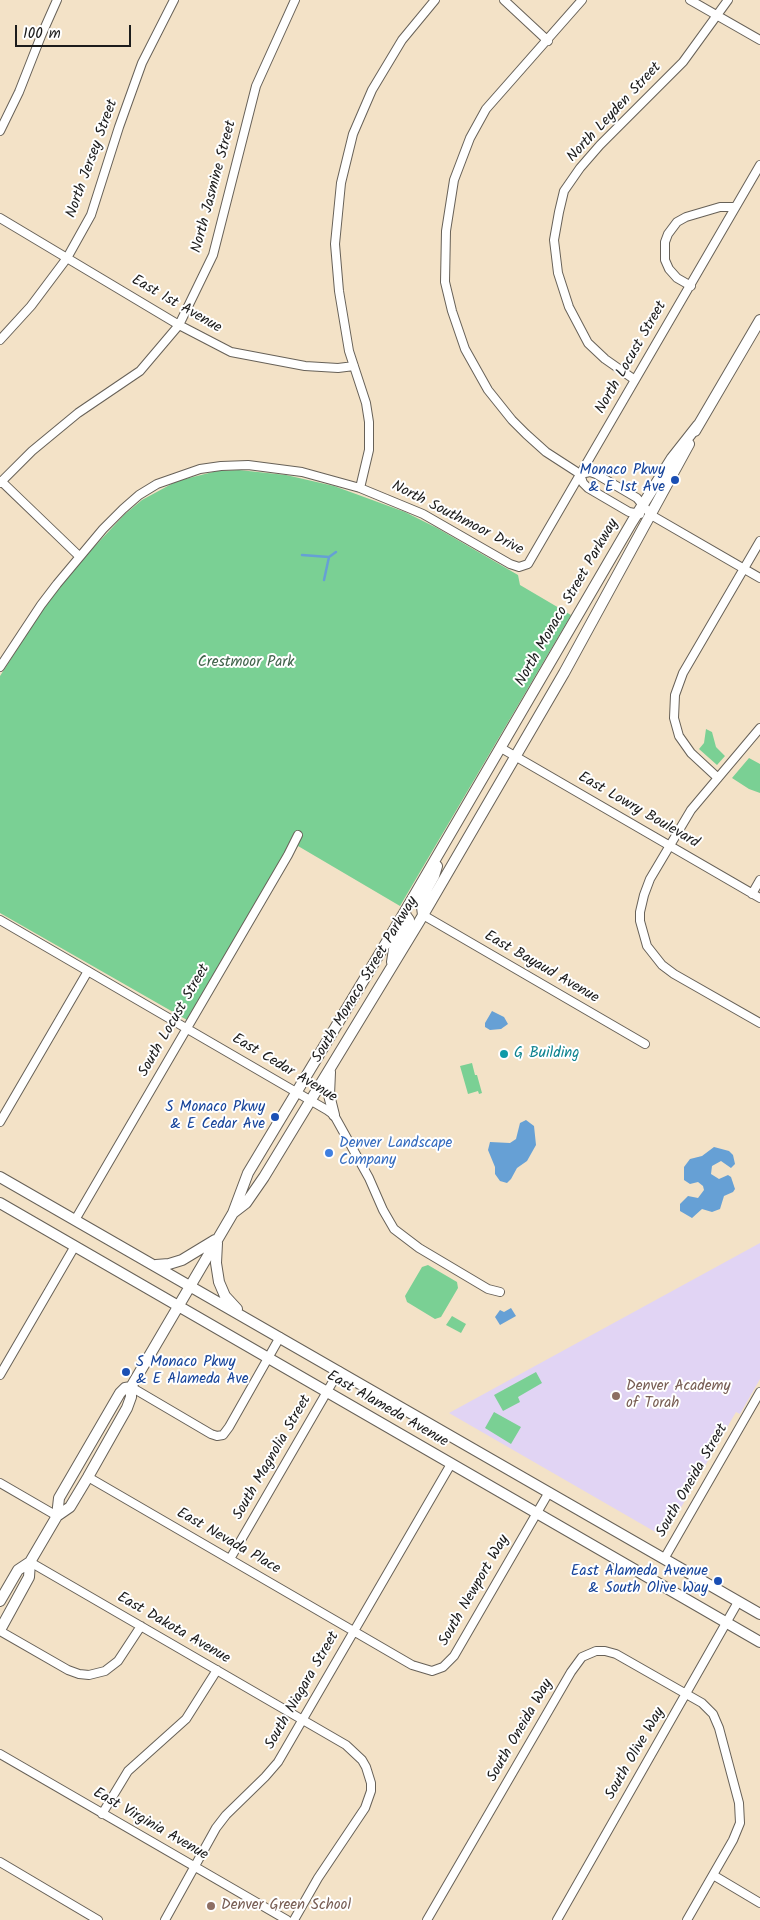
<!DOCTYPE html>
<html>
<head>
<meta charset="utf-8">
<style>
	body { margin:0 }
	#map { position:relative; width:760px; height:1920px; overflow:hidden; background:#f3e2c7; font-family:Kalam,sans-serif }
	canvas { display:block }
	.scale { position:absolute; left:15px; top:25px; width:116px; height:22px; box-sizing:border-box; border:2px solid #1c1c1c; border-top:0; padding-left:6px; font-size:15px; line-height:18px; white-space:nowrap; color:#1c1c1c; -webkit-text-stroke:4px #fff; paint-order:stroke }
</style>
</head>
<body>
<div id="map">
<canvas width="760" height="1920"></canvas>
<div class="scale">100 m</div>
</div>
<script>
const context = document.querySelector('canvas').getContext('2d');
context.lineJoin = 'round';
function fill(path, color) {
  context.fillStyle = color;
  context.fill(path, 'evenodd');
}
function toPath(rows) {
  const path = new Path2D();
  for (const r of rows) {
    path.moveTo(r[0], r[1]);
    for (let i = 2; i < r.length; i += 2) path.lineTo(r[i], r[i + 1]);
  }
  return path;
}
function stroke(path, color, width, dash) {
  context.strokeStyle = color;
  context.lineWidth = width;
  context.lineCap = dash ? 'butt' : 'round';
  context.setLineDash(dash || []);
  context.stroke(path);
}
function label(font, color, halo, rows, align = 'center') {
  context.font = font + ' Kalam,sans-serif';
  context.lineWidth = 4;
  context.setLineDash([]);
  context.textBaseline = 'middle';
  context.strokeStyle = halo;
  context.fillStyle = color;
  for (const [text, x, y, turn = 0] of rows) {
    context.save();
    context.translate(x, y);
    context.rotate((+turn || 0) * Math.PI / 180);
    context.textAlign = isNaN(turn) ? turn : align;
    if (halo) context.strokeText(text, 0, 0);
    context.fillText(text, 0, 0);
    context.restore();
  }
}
fill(toPath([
	[760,1243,760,1379,740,1414,736,1412,664,1537,449,1413]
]), '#e1d4f4');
fill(toPath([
	[239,470,286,475,334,486,405,512,437,528,518,575,520,585,571,615,400,906,298,846,194,1024,0,913,0,676,37,618,60,586,79,563,125,514,142,500,177,481,217,471],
	[706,729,712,732,716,747,725,756,717,765,699,749,704,743],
	[749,758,760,764,760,793,749,789,732,778],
	[472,1063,475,1075,477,1075,482,1093,479,1094,478,1091,468,1094,460,1066],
	[428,1265,457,1282,458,1288,441,1317,435,1319,407,1302,405,1296,422,1267],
	[452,1316,466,1324,461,1333,446,1325],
	[536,1372,542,1383,518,1397,520,1402,503,1411,494,1395],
	[494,1412,521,1427,511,1444,485,1428]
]), '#7ad094');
fill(toPath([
	[492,1011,504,1017,508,1024,501,1029,490,1030,485,1027,485,1023],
	[526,1120,534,1126,536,1145,527,1161,517,1168,511,1179,507,1183,500,1181,495,1174,495,1167,488,1150,490,1142,510,1143,516,1139,520,1123],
	[714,1147,729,1151,733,1155,735,1164,731,1168,721,1161,712,1166,711,1174,719,1179,728,1175,731,1177,735,1189,733,1192,724,1196,720,1209,712,1212,702,1209,692,1218,680,1211,680,1204,688,1196,698,1198,704,1190,703,1186,698,1182,690,1184,684,1180,684,1167,690,1159,702,1156],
	[511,1308,516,1316,500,1325,495,1317,500,1310,504,1312]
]), '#66a0d5');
stroke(toPath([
	[302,555,329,557],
	[324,580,329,557,336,552]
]), '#66a0d5', 2.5);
const minor = toPath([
	[504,0,548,41],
	[690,0,760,40],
	[0,131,19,92,41,36,57,0],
	[0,218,179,325,231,352,305,366,338,368,354,366],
	[691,286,677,278,669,269,665,260,665,242,668,234,677,222,686,217,720,207,735,207],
	[0,340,31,306,67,258,91,215,119,127,142,63,174,0],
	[635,380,605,359,588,343,569,307,558,273,554,240,559,212,564,191,580,168,600,145,683,62,728,0],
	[580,474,546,452,526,434,512,420,488,390,465,349,452,311,445,282,446,231,454,180,470,138,486,109,582,0],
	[580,474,590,472,596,474,637,498,651,515,760,578],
	[580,474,583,483,588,488,629,512,640,514],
	[1,481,79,556],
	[0,483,32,451,78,413,140,371,179,325,213,255,256,86,295,0],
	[360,488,369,450,369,422,366,403,349,351,339,291,335,244,341,183,353,134,372,90,402,40,435,0],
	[0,667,41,605,57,584,103,529,123,509,139,495,157,484,200,469,221,466,248,465,302,472,360,488,423,514,510,564,519,567,528,564,760,165],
	[760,728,691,810,650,879,644,895,640,912,640,921,647,946,662,965,674,974,760,1023],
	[501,748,760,898],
	[718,778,691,753,679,736,674,718,675,695,683,673,760,541],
	[752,894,760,880],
	[423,915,645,1044],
	[0,920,327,1110,334,1115,369,1178,383,1210,394,1229,419,1248,488,1289,500,1292],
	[0,1122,88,971],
	[75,1220,288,855,298,835],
	[0,1375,75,1246],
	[131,1387,211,1434,217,1436,223,1435,229,1427,280,1337],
	[88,1477,412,1665,432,1671,443,1667,454,1656,549,1492],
	[0,1483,57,1516],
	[230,1559,339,1371],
	[664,1559,760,1392],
	[30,1562,346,1745,362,1760,366,1767,371,1783,371,1791,365,1808,318,1878,294,1920],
	[0,1631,68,1670,79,1674,89,1675,105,1671,118,1661,141,1626],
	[0,1754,287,1920],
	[102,1814,128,1771,186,1719,217,1670],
	[0,1862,98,1920],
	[713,1875,760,1903],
	[165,1920,216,1828,226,1815,265,1777,278,1762,451,1464],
	[427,1920,571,1672,582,1657,596,1651,605,1651,616,1654,702,1703,713,1714,719,1728,739,1803,740,1823,733,1840,687,1920],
	[557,1920,738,1602]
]);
const major = toPath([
	[695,431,760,320],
	[423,915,421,899,434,876,437,866],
	[392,962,394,949,407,927,409,920,404,913],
	[330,1072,329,1095,334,1115],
	[0,1177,760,1614],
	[0,1203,760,1642],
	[233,1213,246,1203,264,1177,419,922,564,673,689,444],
	[217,1243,216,1263,219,1282,225,1296,237,1309],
	[156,1265,169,1264,182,1260,215,1240],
	[131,1387,233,1213,248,1173,404,913,632,522,672,458,698,425],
	[57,1516,70,1507,88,1477,127,1408,131,1397,131,1387],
	[0,1601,18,1570,30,1562,57,1516,59,1498,120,1393,125,1388,131,1387],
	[0,1630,29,1577,30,1562]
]);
stroke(minor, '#676158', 10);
stroke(major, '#676158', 12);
stroke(minor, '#fff', 8);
stroke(major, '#fff', 10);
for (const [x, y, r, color] of [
	[675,480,5,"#1a4fb4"],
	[504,1054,5,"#0f9aa8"],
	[275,1117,5,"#1a4fb4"],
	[329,1153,5,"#3f7fe0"],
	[126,1372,5,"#1a4fb4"],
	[616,1396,5,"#8d6e63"],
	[718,1581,5,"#1a4fb4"],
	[211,1906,5,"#8d6e63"]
]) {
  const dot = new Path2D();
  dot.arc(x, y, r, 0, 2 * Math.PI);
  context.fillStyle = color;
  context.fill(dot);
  stroke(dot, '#fff', 2);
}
label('15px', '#1c1c1c', '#fff', [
	["North Leyden Street",615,113,-47],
	["North Jersey Street",93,159,-70],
	["North Jasmine Street",215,187,-75],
	["East 1st Avenue",176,305,30],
	["North Locust Street",632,358,-60],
	["North Southmoor Drive",457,519,27],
	["North Monaco Street Parkway",568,603,-60],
	["East Lowry Boulevard",638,811,30],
	["East Bayaud Avenue",541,968,30],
	["South Monaco Street Parkway",366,980,-59],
	["South Locust Street",175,1021,-60],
	["East Cedar Avenue",284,1069,31],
	["East Alameda Avenue",387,1410,30],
	["South Magnolia Street",273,1458,-60],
	["South Oneida Street",693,1481,-60],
	["East Nevada Place",228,1542,30],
	["South Newport Way",475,1591,-60],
	["East Dakota Avenue",173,1629,30],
	["South Niagara Street",303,1691,-60],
	["South Oneida Way",521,1731,-60],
	["South Olive Way",636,1754,-60],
	["East Virginia Avenue",150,1825,30]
]);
label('15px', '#164399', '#fff', [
	["Monaco Pkwy",665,471],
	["& E 1st Ave",665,488],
	["S Monaco Pkwy",265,1108],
	["& E Cedar Ave",265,1125],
	["S Monaco Pkwy",136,1363,"left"],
	["& E Alameda Ave",136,1380,"left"],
	["East Alameda Avenue",708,1572],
	["& South Olive Way",708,1589]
], 'right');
label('15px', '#42644c', '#fff', [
	["Crestmoor Park",246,663]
]);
label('15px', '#0d838f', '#fff', [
	["G Building",514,1054]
], 'left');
label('15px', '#366cbe', '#fff', [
	["Denver Landscape",339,1144],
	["Company",339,1161]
], 'left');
label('15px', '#785e54', '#fff', [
	["Denver Academy",626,1387],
	["of Torah",626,1404],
	["Denver Green School",221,1906]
], 'left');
</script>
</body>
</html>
